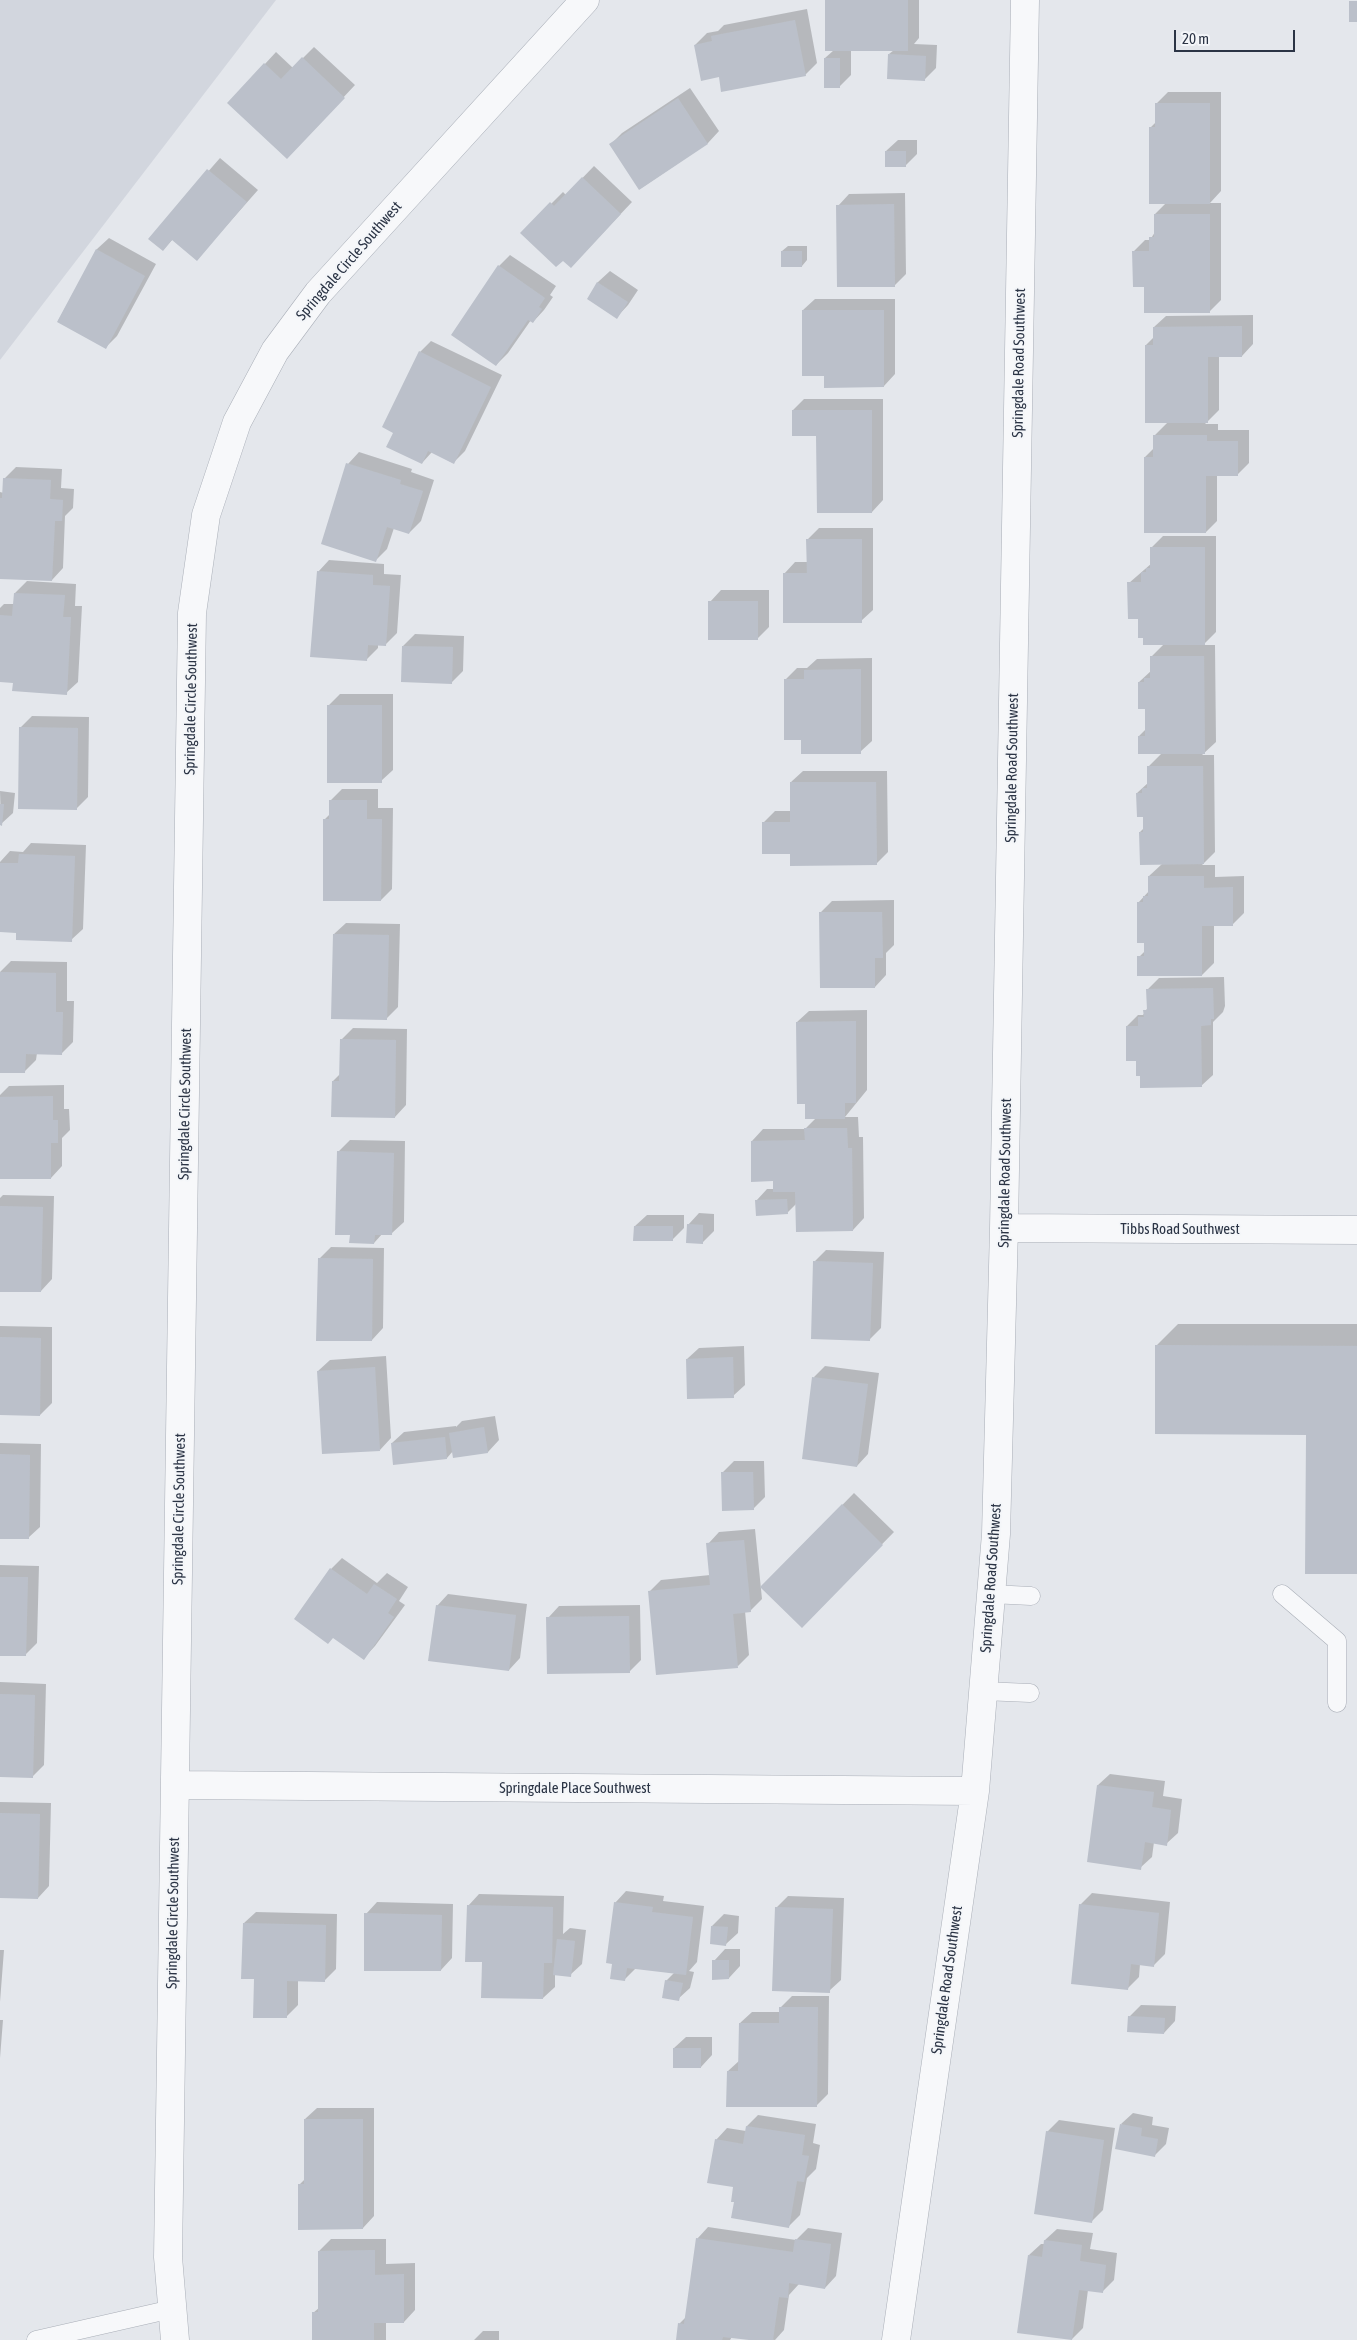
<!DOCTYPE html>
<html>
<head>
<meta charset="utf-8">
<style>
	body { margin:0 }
	#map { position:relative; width:1357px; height:2340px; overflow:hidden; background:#e4e7ec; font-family:"Asap Condensed",sans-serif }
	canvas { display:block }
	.scale { position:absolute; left:1174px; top:30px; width:121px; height:22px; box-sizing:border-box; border:2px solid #2b3445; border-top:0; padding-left:6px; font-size:15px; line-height:18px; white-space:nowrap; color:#2b3445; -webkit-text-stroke:4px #f4f6f9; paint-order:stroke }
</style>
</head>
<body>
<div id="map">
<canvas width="1357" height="2340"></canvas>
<div class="scale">20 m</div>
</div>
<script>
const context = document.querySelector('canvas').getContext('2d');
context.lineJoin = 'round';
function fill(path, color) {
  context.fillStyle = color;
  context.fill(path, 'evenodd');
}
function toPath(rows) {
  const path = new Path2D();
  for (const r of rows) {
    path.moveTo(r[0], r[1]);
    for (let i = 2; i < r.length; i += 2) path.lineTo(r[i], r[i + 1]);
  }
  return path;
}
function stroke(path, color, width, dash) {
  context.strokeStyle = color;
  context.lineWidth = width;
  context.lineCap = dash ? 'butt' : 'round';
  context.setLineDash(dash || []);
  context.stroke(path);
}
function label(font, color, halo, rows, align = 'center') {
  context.font = font + ' "Asap Condensed",sans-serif';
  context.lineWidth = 4;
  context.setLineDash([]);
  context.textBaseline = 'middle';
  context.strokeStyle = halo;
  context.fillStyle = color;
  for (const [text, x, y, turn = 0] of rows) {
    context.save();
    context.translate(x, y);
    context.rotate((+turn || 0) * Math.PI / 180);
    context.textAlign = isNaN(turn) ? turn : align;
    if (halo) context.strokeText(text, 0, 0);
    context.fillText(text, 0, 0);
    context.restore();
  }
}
fill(toPath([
	[0,0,276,0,0,360]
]), '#d2d6de');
fill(toPath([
	[826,0,919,0,919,38,914,44,937,45,936,68,924,80,889,54,894,50,851,50,851,75,840,86,825,58,834,50],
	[807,9,817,63,805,75,720,76,695,45,707,33,718,31,724,25],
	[314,47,355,85,298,146,229,103,276,52,293,68],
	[690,88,719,131,708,143,640,189,611,144,622,133],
	[1168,92,1221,92,1221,191,1210,203,1221,203,1221,300,1209,312,1145,286,1134,251,1145,240,1150,240,1155,232,1155,214,1167,202,1150,128,1157,121,1157,103],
	[898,140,917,140,917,154,905,166,886,151],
	[220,158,258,190,197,259,173,239,163,250,149,239],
	[594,166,632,202,582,255,563,259,522,233,563,192,566,195],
	[905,193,906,274,894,286,838,206,849,194],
	[109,238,156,264,117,336,106,347,58,321,97,249],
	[788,246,807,246,807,260,802,266,782,251],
	[510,255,556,286,550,295,553,297,544,310,533,322,531,320,508,353,496,365,499,266],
	[610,271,638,290,628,305,617,317,588,299,598,282],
	[815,299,895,299,895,374,884,386,825,375,803,310],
	[1253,315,1253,344,1242,356,1219,356,1219,410,1205,424,1218,424,1218,430,1249,430,1249,463,1238,474,1217,474,1217,521,1206,532,1145,457,1154,448,1154,436,1168,422,1146,345,1154,337,1154,327,1166,316],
	[431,341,502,375,465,451,453,463,432,452,422,463,395,432,420,352],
	[804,399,883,399,883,500,872,512,818,435,793,410],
	[359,452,412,469,411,472,434,480,421,521,409,533,394,528,387,549,376,560,348,464],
	[16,467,62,469,61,488,74,489,73,508,65,516,63,568,52,580,0,578,0,492,4,493,4,479],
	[819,528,873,528,873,610,861,621,784,574,795,562,808,562,807,540],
	[1163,536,1216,536,1216,632,1203,645,1215,645,1216,742,1202,755,1214,755,1215,852,1202,865,1215,865,1215,877,1244,876,1244,913,1233,924,1214,924,1214,963,1202,975,1139,957,1145,951,1145,942,1138,903,1149,891,1149,876,1162,864,1140,832,1144,828,1144,816,1137,793,1149,782,1148,767,1162,753,1139,736,1146,729,1146,707,1139,682,1152,670,1152,656,1164,644,1140,617,1129,583,1152,563,1152,547],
	[329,560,384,564,384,574,401,575,397,633,385,645,378,644,378,648,366,660,318,572],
	[27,581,76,584,75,606,82,606,78,682,66,693,14,682,0,681,0,608,4,604,14,604,15,593],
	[721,590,769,590,769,627,757,639,710,602],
	[415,634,464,636,463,671,451,683,403,646],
	[872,658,872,741,860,752,802,739,785,680,797,668,807,668,817,659],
	[340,694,393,694,393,770,381,781,329,705],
	[32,716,89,717,88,797,76,809,20,728],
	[803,771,887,771,888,852,876,864,791,852,763,823,775,811,791,811,791,782],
	[342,789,378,789,378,808,393,808,392,889,381,900,325,819,330,814,330,801],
	[0,791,15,793,13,813,1,824],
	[31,843,86,845,83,929,71,940,18,932,0,931,0,862,10,851,23,852],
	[894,900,894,945,886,953,886,975,875,987,820,913,832,901],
	[346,923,400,924,398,1007,386,1019,334,934],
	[11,961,67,962,67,1001,74,1001,73,1042,62,1053,37,1053,36,1060,25,1071,0,1071,0,972],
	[1224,977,1225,1006,1223,1012,1213,1022,1213,1075,1201,1086,1141,1075,1127,1026,1138,1015,1143,1015,1148,1007,1148,989,1159,978],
	[867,1010,867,1090,845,1117,858,1117,859,1137,863,1137,864,1218,853,1230,797,1203,787,1213,756,1201,767,1189,774,1189,774,1180,752,1141,763,1129,805,1129,816,1118,806,1103,797,1022,809,1011],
	[353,1028,407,1029,406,1105,395,1117,333,1081,340,1074,341,1040],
	[64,1085,64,1109,69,1109,70,1130,62,1138,62,1166,51,1178,0,1178,0,1095,9,1086],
	[350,1140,405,1141,404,1222,392,1233,383,1233,374,1243,351,1234,338,1152],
	[3,1195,54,1196,52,1279,41,1291,0,1291,0,1198],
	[699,1213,714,1214,714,1231,702,1243,688,1225],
	[647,1215,684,1215,684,1228,672,1240,635,1226],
	[331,1247,384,1248,383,1328,372,1340,319,1259],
	[826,1250,884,1252,881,1328,870,1339,815,1261],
	[1178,1324,1357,1324,1357,1572,1307,1433,1156,1346],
	[0,1326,52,1327,52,1403,40,1415,0,1414],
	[744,1346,745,1385,733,1396,687,1359,699,1348],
	[386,1356,391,1438,380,1450,318,1371,330,1360],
	[825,1366,879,1373,868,1454,857,1466,814,1377],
	[495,1416,499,1440,488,1452,454,1457,453,1451,447,1458,392,1443,404,1432,456,1426,456,1427,462,1421],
	[0,1443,41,1444,40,1527,28,1538,0,1537],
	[734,1461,764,1461,765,1497,753,1509,722,1473],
	[854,1493,894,1532,802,1626,762,1587],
	[755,1529,762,1599,750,1611,745,1611,749,1655,738,1666,649,1592,661,1580,710,1575,708,1544,719,1532],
	[342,1558,377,1583,387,1573,408,1587,399,1601,405,1605,375,1646,364,1658,331,1569],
	[0,1565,39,1566,37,1643,25,1655,0,1655],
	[448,1594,527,1604,520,1658,509,1670,437,1606],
	[640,1605,641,1660,629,1672,548,1618,559,1606],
	[0,1682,46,1684,44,1765,32,1777,0,1775],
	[1110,1774,1165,1781,1163,1796,1182,1799,1178,1833,1166,1844,1154,1842,1152,1857,1140,1868,1088,1861,1098,1785],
	[0,1802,51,1803,49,1886,38,1898,0,1897],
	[626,1891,664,1896,663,1901,704,1906,697,1962,689,1971,694,1972,690,1988,678,1999,666,1981,674,1973,636,1968,625,1979,615,1903],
	[1092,1893,1170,1902,1165,1954,1153,1966,1140,1964,1139,1977,1127,1989,1080,1905],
	[479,1894,564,1896,563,1934,570,1928,586,1930,582,1964,570,1975,555,1974,555,1987,543,1998,483,1961,468,1906],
	[788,1896,844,1898,841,1980,829,1991,776,1908],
	[377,1902,453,1904,452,1958,441,1970,366,1914],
	[256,1912,337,1914,336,1969,324,1981,298,1980,298,2005,286,2017,256,1978,244,1923],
	[724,1914,739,1916,738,1933,726,1944,712,1926],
	[725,1949,740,1949,740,1966,729,1978,714,1961],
	[0,1950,4,1950,0,2002],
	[792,1996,829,1996,828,2094,816,2106,728,2071,740,2060,740,2023,752,2012,780,2012,780,2008],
	[1141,2005,1176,2006,1175,2021,1164,2033,1129,2017],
	[0,2020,3,2020,0,2058],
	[686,2037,712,2037,712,2055,701,2067,674,2048],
	[317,2108,374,2108,374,2216,363,2228,299,2185,306,2178,305,2119],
	[1133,2113,1153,2117,1152,2125,1169,2128,1166,2144,1155,2155,1121,2124],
	[758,2115,816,2124,813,2143,820,2145,816,2169,807,2178,800,2215,789,2226,736,2200,735,2186,716,2140,727,2128,746,2131,747,2126],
	[1059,2120,1115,2128,1103,2210,1091,2222,1047,2132],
	[708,2227,796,2240,808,2228,842,2233,836,2276,825,2288,799,2284,789,2295,784,2330,775,2340,732,2337,730,2340,677,2340,679,2324,686,2317,697,2239],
	[1057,2229,1093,2233,1090,2249,1117,2253,1114,2280,1102,2292,1088,2290,1083,2328,1072,2339,1029,2255,1041,2244,1045,2244,1045,2240],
	[331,2239,386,2239,386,2264,415,2263,415,2310,404,2322,386,2322,386,2340,314,2340,313,2313,320,2307,319,2251],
	[483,2331,499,2331,499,2340,474,2340]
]), '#0003');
fill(toPath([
	[825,0,908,0,908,51,825,51],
	[1349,1,1357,1,1357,22,1349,22],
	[795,20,806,76,721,92,719,77,701,81,694,45,712,41,711,36],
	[888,54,926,56,925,81,887,79],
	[302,57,345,98,287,159,227,103,264,63,281,79],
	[824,58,840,58,840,88,824,88],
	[678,98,708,144,639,190,609,144],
	[1155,103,1210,103,1210,204,1149,204,1149,127,1155,127],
	[885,151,906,151,906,167,885,167],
	[207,169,247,202,197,261,172,240,163,251,148,239],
	[582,177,621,214,571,268,563,261,556,267,520,233,550,202,554,206],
	[894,204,895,287,837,287,836,205],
	[1154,214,1210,214,1210,313,1144,313,1144,287,1133,287,1132,251,1149,251,1149,237,1154,237],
	[96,249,145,276,106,349,57,322],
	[781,251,802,251,802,267,781,267],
	[498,265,545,298,539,307,542,309,533,323,528,320,496,366,451,335],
	[597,282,628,302,617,319,587,299],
	[802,310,884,310,884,387,824,388,824,376,802,376],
	[1242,326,1242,357,1208,357,1208,423,1145,423,1145,345,1153,345,1153,327],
	[419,351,491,387,454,464,428,451,422,464,386,447,393,433,382,427],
	[792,410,872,410,872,513,817,513,816,436,792,436],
	[1153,435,1207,435,1207,441,1238,441,1238,476,1206,476,1206,533,1144,533,1144,457,1153,457],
	[346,463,401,480,400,484,423,491,409,534,387,527,376,562,321,544],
	[3,478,51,480,50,499,63,500,62,521,55,521,52,581,0,579,0,498,2,498],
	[806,539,862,539,862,623,783,623,783,573,807,573],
	[1150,547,1205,547,1205,645,1143,645,1143,638,1138,638,1138,619,1128,619,1127,582,1141,582,1141,572,1146,572,1146,568,1150,568],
	[317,571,373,575,373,585,390,586,386,646,368,645,367,661,310,657],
	[14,593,65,595,63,617,71,617,67,695,12,691,13,683,0,682,0,615,12,616],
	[708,601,758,601,758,640,708,640],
	[402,646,453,647,452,684,401,682],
	[1150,656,1204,656,1205,754,1138,754,1138,736,1145,736,1145,709,1138,709,1138,682,1144,682,1144,678,1150,678],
	[861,669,861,754,801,754,801,740,784,740,784,679,804,679,804,670],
	[327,705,382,705,382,783,327,783],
	[19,727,78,728,77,810,18,809],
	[1147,766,1203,766,1204,864,1140,865,1139,832,1143,832,1143,817,1137,817,1136,793,1142,793,1142,788,1147,788],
	[790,782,876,782,877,865,790,866,790,854,762,854,762,822,790,822],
	[329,800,367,800,367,819,382,819,381,901,323,901,323,819,329,819],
	[0,804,4,804,2,826,0,825],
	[19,854,75,856,72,942,16,940,16,933,0,932,0,863,18,863],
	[1148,876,1204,876,1204,888,1233,887,1233,926,1202,926,1202,976,1137,976,1137,956,1144,956,1144,943,1137,943,1137,902,1143,902,1143,896,1148,896],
	[819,912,882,912,883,958,875,958,875,988,820,988],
	[333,934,389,935,387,1020,331,1019],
	[0,972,56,973,56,1012,63,1012,62,1055,26,1054,25,1073,0,1073],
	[1213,988,1214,1019,1211,1019,1211,1025,1201,1026,1202,1087,1140,1088,1140,1076,1136,1076,1136,1061,1126,1061,1126,1026,1138,1026,1138,1017,1144,1017,1143,1010,1147,1010,1146,989],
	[856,1021,856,1103,845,1103,845,1119,805,1119,805,1104,797,1104,796,1022],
	[340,1039,396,1040,395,1118,331,1117,332,1081,339,1081],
	[53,1096,53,1120,58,1120,58,1143,51,1143,51,1179,0,1179,0,1097],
	[804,1128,847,1128,848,1148,852,1148,853,1231,796,1232,795,1192,773,1192,773,1181,751,1182,751,1141,805,1140],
	[337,1151,394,1153,392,1235,375,1235,374,1244,349,1243,350,1235,335,1235],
	[787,1199,788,1214,756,1216,755,1200],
	[0,1206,43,1207,41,1292,0,1292],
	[687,1224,703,1225,703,1244,686,1243],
	[634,1226,673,1226,673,1241,633,1241],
	[318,1258,373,1259,372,1341,316,1341],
	[813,1261,873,1263,870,1341,811,1339],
	[0,1337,41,1338,40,1416,0,1415],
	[1155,1345,1357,1346,1357,1574,1305,1574,1306,1435,1155,1434],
	[733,1357,734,1398,687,1399,686,1359],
	[375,1367,380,1451,322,1454,317,1371],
	[812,1377,868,1384,857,1467,802,1459],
	[484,1427,488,1453,453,1458,449,1433],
	[445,1437,447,1459,393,1465,391,1443],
	[0,1454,30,1455,29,1539,0,1539],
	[721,1472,753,1472,754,1510,722,1511],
	[842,1504,883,1545,802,1628,760,1587],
	[744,1540,751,1612,733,1614,738,1668,656,1675,648,1591,710,1585,706,1543],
	[330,1568,367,1594,374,1584,397,1599,388,1613,394,1617,364,1660,333,1638,328,1644,294,1619],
	[0,1577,28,1577,26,1656,0,1656],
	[436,1605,516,1615,509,1671,428,1661],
	[629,1616,630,1673,547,1674,546,1617],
	[0,1694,35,1695,33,1778,0,1777],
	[1097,1785,1154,1792,1152,1807,1171,1810,1167,1846,1145,1842,1141,1870,1087,1862],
	[0,1813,40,1814,38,1899,0,1898],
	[614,1902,653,1907,652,1912,693,1917,686,1975,627,1968,625,1981,610,1979,612,1964,606,1963],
	[1079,1904,1159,1913,1154,1967,1131,1964,1128,1990,1071,1984],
	[467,1905,553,1907,552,1963,544,1963,543,1999,481,1998,482,1962,465,1962],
	[775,1907,833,1909,830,1993,772,1991],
	[364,1913,442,1915,441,1971,364,1971],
	[243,1923,326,1925,325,1982,287,1981,287,2018,253,2018,254,1979,241,1979],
	[711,1926,728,1927,726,1946,710,1944],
	[557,1939,575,1941,571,1977,553,1975],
	[712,1960,729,1960,729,1979,712,1980],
	[665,1980,683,1983,679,2001,662,1998],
	[779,2007,818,2007,817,2107,726,2107,727,2071,738,2071,739,2023,779,2023],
	[1128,2016,1165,2018,1164,2034,1127,2032],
	[673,2048,701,2048,701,2068,673,2068],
	[304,2119,363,2119,363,2229,298,2230,298,2184,304,2184],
	[1120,2124,1142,2128,1141,2136,1158,2139,1155,2157,1115,2149],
	[746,2126,805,2135,802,2155,809,2156,804,2182,797,2181,789,2228,731,2218,734,2202,731,2202,733,2187,707,2183,715,2139,743,2144],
	[1046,2131,1104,2140,1092,2223,1034,2214],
	[696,2238,793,2252,795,2239,831,2244,825,2289,789,2283,788,2298,779,2297,773,2340,749,2340,723,2337,722,2340,676,2340,678,2323,684,2324],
	[1044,2240,1082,2245,1080,2261,1106,2265,1103,2293,1079,2290,1072,2340,1017,2333,1028,2255,1042,2257],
	[375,2250,375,2275,404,2274,404,2323,374,2323,374,2340,312,2340,312,2312,318,2312,318,2251]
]), '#bbc0ca');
const lane = toPath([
	[991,1594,1031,1596],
	[1282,1594,1337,1641,1337,1703],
	[983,1691,1030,1693],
	[36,2340,172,2309]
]);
const street = toPath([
	[1004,1228,1357,1230],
	[175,1785,975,1791],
	[175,2340,168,2257,192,613,206,515,237,422,275,351,318,293,585,0],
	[896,2340,975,1791,996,1534,1004,1228,1025,0]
]);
stroke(lane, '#a9aeb7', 19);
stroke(street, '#a9aeb7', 29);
stroke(lane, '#f7f8fa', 18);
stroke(street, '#f7f8fa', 28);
label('15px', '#2b3445', '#f4f6f9', [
	["Springdale Circle Southwest",349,261,-49],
	["Springdale Road Southwest",1019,363,-89],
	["Springdale Circle Southwest",191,699,-89],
	["Springdale Road Southwest",1012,768,-89],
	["Springdale Circle Southwest",185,1104,-89],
	["Springdale Road Southwest",1005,1173,-89],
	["Tibbs Road Southwest",1180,1229],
	["Springdale Circle Southwest",179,1509,-89],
	["Springdale Road Southwest",991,1578,-86],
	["Springdale Place Southwest",575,1788],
	["Springdale Circle Southwest",173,1913,-89],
	["Springdale Road Southwest",947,1980,-82]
]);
</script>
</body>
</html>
